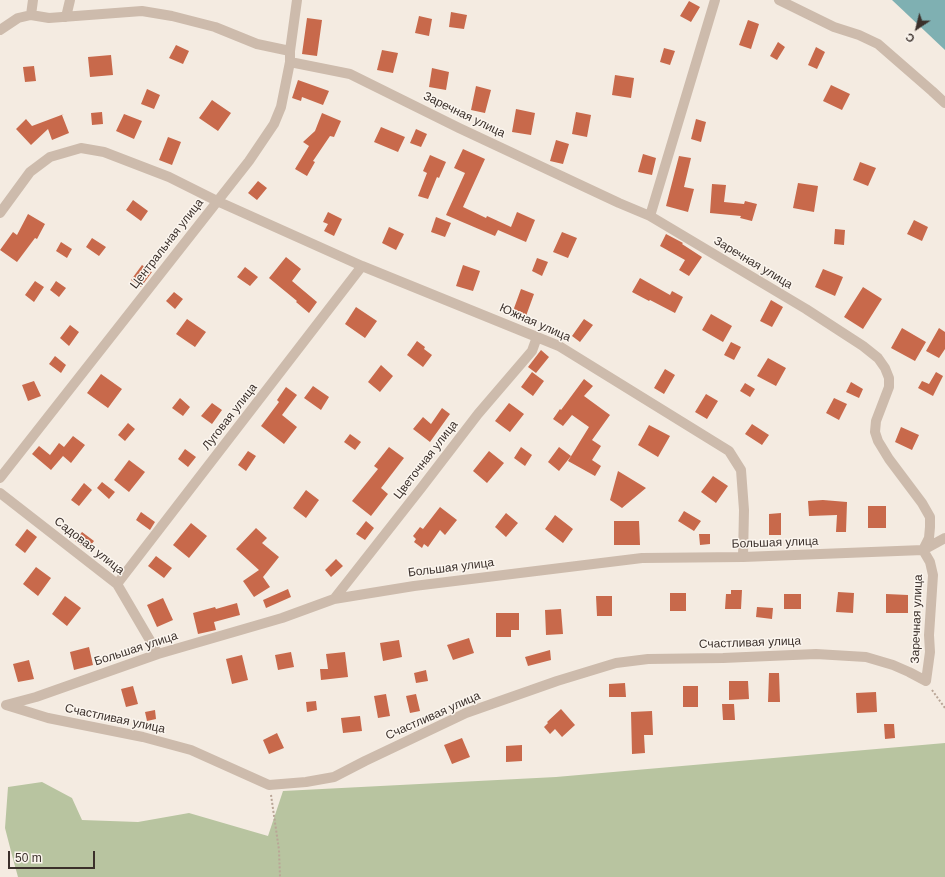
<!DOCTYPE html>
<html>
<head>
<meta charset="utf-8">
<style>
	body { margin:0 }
	#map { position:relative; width:945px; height:877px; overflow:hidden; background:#f4ebe1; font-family:Arial,sans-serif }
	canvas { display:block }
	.north { position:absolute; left:897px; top:8px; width:40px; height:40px; -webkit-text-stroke:3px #fbf5ee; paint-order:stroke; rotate:215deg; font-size:11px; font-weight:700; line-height:16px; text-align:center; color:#3b302b }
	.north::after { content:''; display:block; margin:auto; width:14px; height:18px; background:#3b302b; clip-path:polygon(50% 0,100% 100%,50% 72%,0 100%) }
	.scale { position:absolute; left:8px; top:851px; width:87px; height:18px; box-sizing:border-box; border:2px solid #3b302b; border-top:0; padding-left:5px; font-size:12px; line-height:14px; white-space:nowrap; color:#3b302b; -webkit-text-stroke:3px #fbf5ee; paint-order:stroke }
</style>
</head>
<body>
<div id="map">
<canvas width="945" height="877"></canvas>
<div class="north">С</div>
<div class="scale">50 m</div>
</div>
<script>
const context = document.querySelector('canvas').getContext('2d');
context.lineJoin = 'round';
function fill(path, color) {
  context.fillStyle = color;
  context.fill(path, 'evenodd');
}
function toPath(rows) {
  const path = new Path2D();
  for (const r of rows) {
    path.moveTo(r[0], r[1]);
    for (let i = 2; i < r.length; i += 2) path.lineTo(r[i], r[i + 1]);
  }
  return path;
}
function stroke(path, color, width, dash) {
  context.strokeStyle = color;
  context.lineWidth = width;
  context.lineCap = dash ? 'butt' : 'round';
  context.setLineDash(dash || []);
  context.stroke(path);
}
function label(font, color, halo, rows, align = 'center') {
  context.font = font + ' Arial,sans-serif';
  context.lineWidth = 3;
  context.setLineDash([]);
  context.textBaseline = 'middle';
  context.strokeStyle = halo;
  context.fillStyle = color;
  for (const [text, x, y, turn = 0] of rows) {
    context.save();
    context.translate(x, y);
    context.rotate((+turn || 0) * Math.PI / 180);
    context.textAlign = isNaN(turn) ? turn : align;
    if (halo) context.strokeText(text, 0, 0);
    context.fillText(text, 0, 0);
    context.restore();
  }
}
fill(toPath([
	[945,743,945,877,18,877,13,859,5,828,8,787,42,782,72,798,82,820,138,822,189,813,268,836,283,791,556,777]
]), '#b8c4a0');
fill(toPath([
	[892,0,945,0,945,50]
]), '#7fb0b2');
fill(toPath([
	[689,1,700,7,691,22,680,16],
	[451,12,467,15,464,29,449,27],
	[419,16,432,19,429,36,415,33],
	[307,18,322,20,317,56,302,54],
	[748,20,759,24,751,49,739,45],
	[778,42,785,47,777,60,770,56],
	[176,45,189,51,183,64,169,58],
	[816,47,825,52,817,69,808,65],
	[664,48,675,51,670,65,660,62],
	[382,50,398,53,393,73,377,70],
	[111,55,113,75,90,77,88,57],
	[34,66,36,81,25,82,23,67],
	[432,68,449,72,446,90,429,87],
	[615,75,634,78,631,98,612,95],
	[298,80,329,91,323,105,302,97,301,101,292,98],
	[831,85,850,94,842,110,823,101],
	[476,86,491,90,485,113,471,110],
	[147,89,160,95,154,109,141,104],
	[212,100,231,113,218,131,199,118],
	[516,109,535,113,531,135,512,132],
	[102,112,103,124,92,125,91,113],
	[576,112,591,115,587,137,572,134],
	[322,113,341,121,334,137,330,136,313,161,315,162,307,176,295,169,309,146,303,142,315,131],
	[64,114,62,115,69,133,52,140,48,129,31,145,16,129,26,119,32,126],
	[124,114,142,121,134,139,116,131],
	[696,119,706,122,701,142,691,139],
	[381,127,405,137,398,152,374,142],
	[416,129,427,134,421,147,410,143],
	[168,137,181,142,172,165,159,160],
	[556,140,569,144,563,164,550,161],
	[463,149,485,159,463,207,486,218,487,216,511,227,517,212,535,220,526,242,498,230,495,236,446,215,465,173,454,168],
	[643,154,656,158,652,175,638,172],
	[430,155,446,162,439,178,437,177,428,199,418,196,427,173,423,171],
	[679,156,691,158,684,187,694,189,688,212,666,206],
	[860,162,876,168,868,186,853,180],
	[258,181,267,188,257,200,248,193],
	[798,183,818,186,814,212,793,208],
	[712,184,726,185,724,202,744,204,745,201,757,204,752,221,740,218,741,216,710,213],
	[133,200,148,211,141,221,126,210],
	[328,212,342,219,334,236,324,231,328,224,323,222],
	[28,214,45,224,37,239,35,238,17,262,0,250,13,232,17,235],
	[436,217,451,223,445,237,431,232],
	[914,220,928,227,922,241,907,234],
	[389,227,404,234,396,250,382,243],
	[835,229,845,230,844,245,834,244],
	[562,232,577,238,568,258,553,252],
	[666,234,683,243,682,244,702,257,689,276,679,270,685,260,660,246],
	[92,238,106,247,99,256,86,247],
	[61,242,72,249,67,258,56,251],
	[286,257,301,269,292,281,317,302,309,313,296,302,297,301,269,278],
	[537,258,548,262,542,276,532,271],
	[142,265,152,272,141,287,131,280],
	[463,265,480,271,473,291,456,286],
	[245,267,258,277,250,286,237,277],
	[823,269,843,277,835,296,815,287],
	[640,278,670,295,672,291,683,297,675,313,650,300,649,301,632,292],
	[35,281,44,287,34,302,25,295],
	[56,281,66,288,59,297,50,290],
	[863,287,882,299,863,329,844,317],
	[521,289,534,294,526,316,513,311],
	[174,292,183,299,175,309,166,301],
	[771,300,783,307,772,327,760,321],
	[356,307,377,321,365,338,345,324],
	[711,314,732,326,723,342,702,330],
	[187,319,206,332,195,347,176,334],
	[584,319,593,325,580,342,572,336],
	[70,325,79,332,69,346,60,338],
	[902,328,926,342,915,361,891,348],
	[939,328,945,332,945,349,939,358,926,351],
	[417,341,425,347,424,349,432,355,423,367,407,355],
	[731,342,741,347,734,360,724,355],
	[541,350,549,357,536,373,528,367],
	[55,356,66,365,61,373,49,364],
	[768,358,786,368,776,386,757,376],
	[381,365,393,376,380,392,368,382],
	[665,369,675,375,664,394,654,388],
	[532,372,544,381,533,396,521,387],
	[936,372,943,376,933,396,918,388,922,381,929,384],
	[101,374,122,389,108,408,87,393],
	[584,379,593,386,584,396,610,415,592,440,601,446,592,460,601,466,595,476,568,461,589,427,572,415,563,426,553,419,560,409,561,410],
	[34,381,41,396,28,401,22,385],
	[851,382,863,389,859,398,846,392],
	[745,383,755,389,750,397,740,391],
	[313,386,329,397,321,410,304,398],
	[286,387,297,395,282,415,297,427,284,444,261,426,279,402,277,400],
	[706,394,718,401,707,419,695,412],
	[180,398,190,407,183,416,172,408],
	[834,398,847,404,839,420,826,413],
	[212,403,222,410,212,424,201,416],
	[509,403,524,414,510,432,495,421],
	[442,408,450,414,430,442,413,429,423,417,431,424],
	[128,423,135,429,125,441,118,435],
	[752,424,769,435,762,445,745,434],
	[649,425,670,436,658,457,638,445],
	[901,427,919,435,912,450,895,442],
	[350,434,361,442,355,450,344,442],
	[73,436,85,445,71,463,63,456,51,470,32,454,39,446,50,455,59,443,64,447],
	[389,447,404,458,381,488,388,494,371,516,352,501,378,469,374,466],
	[521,447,532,455,525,466,514,458],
	[559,447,571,456,559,471,548,462],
	[185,449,196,457,188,467,178,459],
	[248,451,256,456,246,471,238,465],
	[489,451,504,463,487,483,473,471],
	[129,460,145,472,129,492,114,480],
	[618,471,646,488,622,508,610,500],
	[713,476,728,486,716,503,701,492],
	[102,482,115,492,109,499,97,488],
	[84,483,92,490,79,506,71,500],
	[306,490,319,500,306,518,293,508],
	[823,500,847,502,846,532,836,532,837,515,809,516,808,501],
	[868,506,886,506,886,528,868,528],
	[440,507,457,520,445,535,440,530,428,547,424,544,422,548,414,542,416,539,413,536,420,527,423,529],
	[684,511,701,521,694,531,678,521],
	[141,512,155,522,150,530,136,520],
	[506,513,518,523,506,537,495,527],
	[781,513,781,535,769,535,769,514],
	[555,515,573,529,563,543,545,529],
	[366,521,374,528,365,540,356,534],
	[614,521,639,521,640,545,614,545],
	[191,523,207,536,189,558,173,545],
	[256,528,267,538,262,543,279,557,263,577,270,587,254,597,243,581,259,570,236,549],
	[27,529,37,537,25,553,15,545],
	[82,532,94,541,87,550,75,541],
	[699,534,710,534,710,544,700,545],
	[156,556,172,568,164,578,148,566],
	[336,559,343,566,331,577,325,570],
	[36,567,51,578,38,596,23,584],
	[288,589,291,597,266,608,263,600],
	[731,590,742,590,741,609,725,609,726,594,731,594],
	[838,592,854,593,853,613,836,612],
	[670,593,686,593,686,611,670,611],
	[784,594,801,594,801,609,784,609],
	[886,594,908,595,908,613,886,613],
	[65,596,81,608,67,626,52,614],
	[596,596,612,596,612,616,597,616],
	[163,598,173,620,157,627,147,605],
	[237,603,240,615,214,622,216,630,198,634,193,613,215,607,216,609],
	[757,607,773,608,772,619,756,617],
	[561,609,563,634,546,635,545,610],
	[496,613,519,613,519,630,511,630,511,637,496,637],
	[469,638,474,653,453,660,447,645],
	[399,640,402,657,383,661,380,643],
	[89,647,93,665,74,670,70,652],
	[550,650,551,660,528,666,525,657],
	[291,652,294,667,278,670,275,655],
	[345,652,348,677,321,680,320,669,328,669,326,654],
	[242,655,248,680,232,684,226,659],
	[29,660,34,679,18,682,13,664],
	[426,670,428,681,416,683,414,673],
	[769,673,779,673,780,702,768,702],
	[729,681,748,681,749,699,729,700],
	[625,683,626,697,609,697,609,684],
	[133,686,138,704,126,707,121,689],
	[683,686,698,686,698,707,683,707],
	[876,692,877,712,857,713,856,693],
	[386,694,390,716,378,718,374,696],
	[416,694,420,711,410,713,406,696],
	[316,701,317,710,307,712,306,702],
	[722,704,734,704,735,720,723,720],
	[561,709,575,725,562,737,555,729,550,734,544,727,548,723,547,722],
	[155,710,156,719,147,721,145,712],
	[652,711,653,735,644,735,645,753,632,754,631,712],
	[360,716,362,731,343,733,341,718],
	[884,724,894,724,895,738,885,739],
	[277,733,284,748,269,754,263,740],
	[462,738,470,757,452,764,444,745],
	[522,745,522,761,506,762,506,746]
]), '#c8694b');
stroke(toPath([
	[932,690,945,708],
	[271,795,279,850,280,877]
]), '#b9a596', 2, [2, 2]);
stroke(toPath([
	[779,0,834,27,859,35,878,44,932,91,945,103],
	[31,15,33,0],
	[66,17,70,0],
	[0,30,18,18,31,15,49,18,142,11,172,16,215,27,257,44,290,51],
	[290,62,350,74,459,128,619,203,650,216,806,309,863,346,878,358,885,368,889,378,889,387,876,421,875,432,878,441,889,459,922,503,930,517,930,527,929,538,923,550],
	[0,213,30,172,50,157,81,148,104,152,169,177,217,201,362,266,559,346,729,451,741,470,744,510,743,557],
	[650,216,715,0],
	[0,478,249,161,274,124,281,107,290,62,290,51,297,0],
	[0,493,117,584,158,654],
	[117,584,362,266],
	[334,599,422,487,478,414,532,351,537,337],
	[6,705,48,718,143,737,191,750,269,785,306,782,334,777,365,761,466,713,557,681,616,663,648,659,723,658,816,654,866,657,893,665,909,672,926,681,930,652,929,635,933,575,930,562,923,550],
	[6,705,36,697,158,654,282,618,334,599,414,586,642,558,743,557,923,550,945,538]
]), '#cdbbac', 10);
label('12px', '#3b302b', '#fbf5ee', [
	["Заречная улица",464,115,26],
	["Центральная улица",167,244,-52],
	["Заречная улица",753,263,31],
	["Южная улица",535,323,24],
	["Луговая улица",230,417,-52],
	["Цветочная улица",426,460,-52],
	["Большая улица",775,543,-2],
	["Садовая улица",89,546,38],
	["Большая улица",451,568,-7],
	["Заречная улица",917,619,-88],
	["Счастливая улица",750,643,-2],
	["Большая улица",136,649,-18],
	["Счастливая улица",433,716,-24],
	["Счастливая улица",115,719,12]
]);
</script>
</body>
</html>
